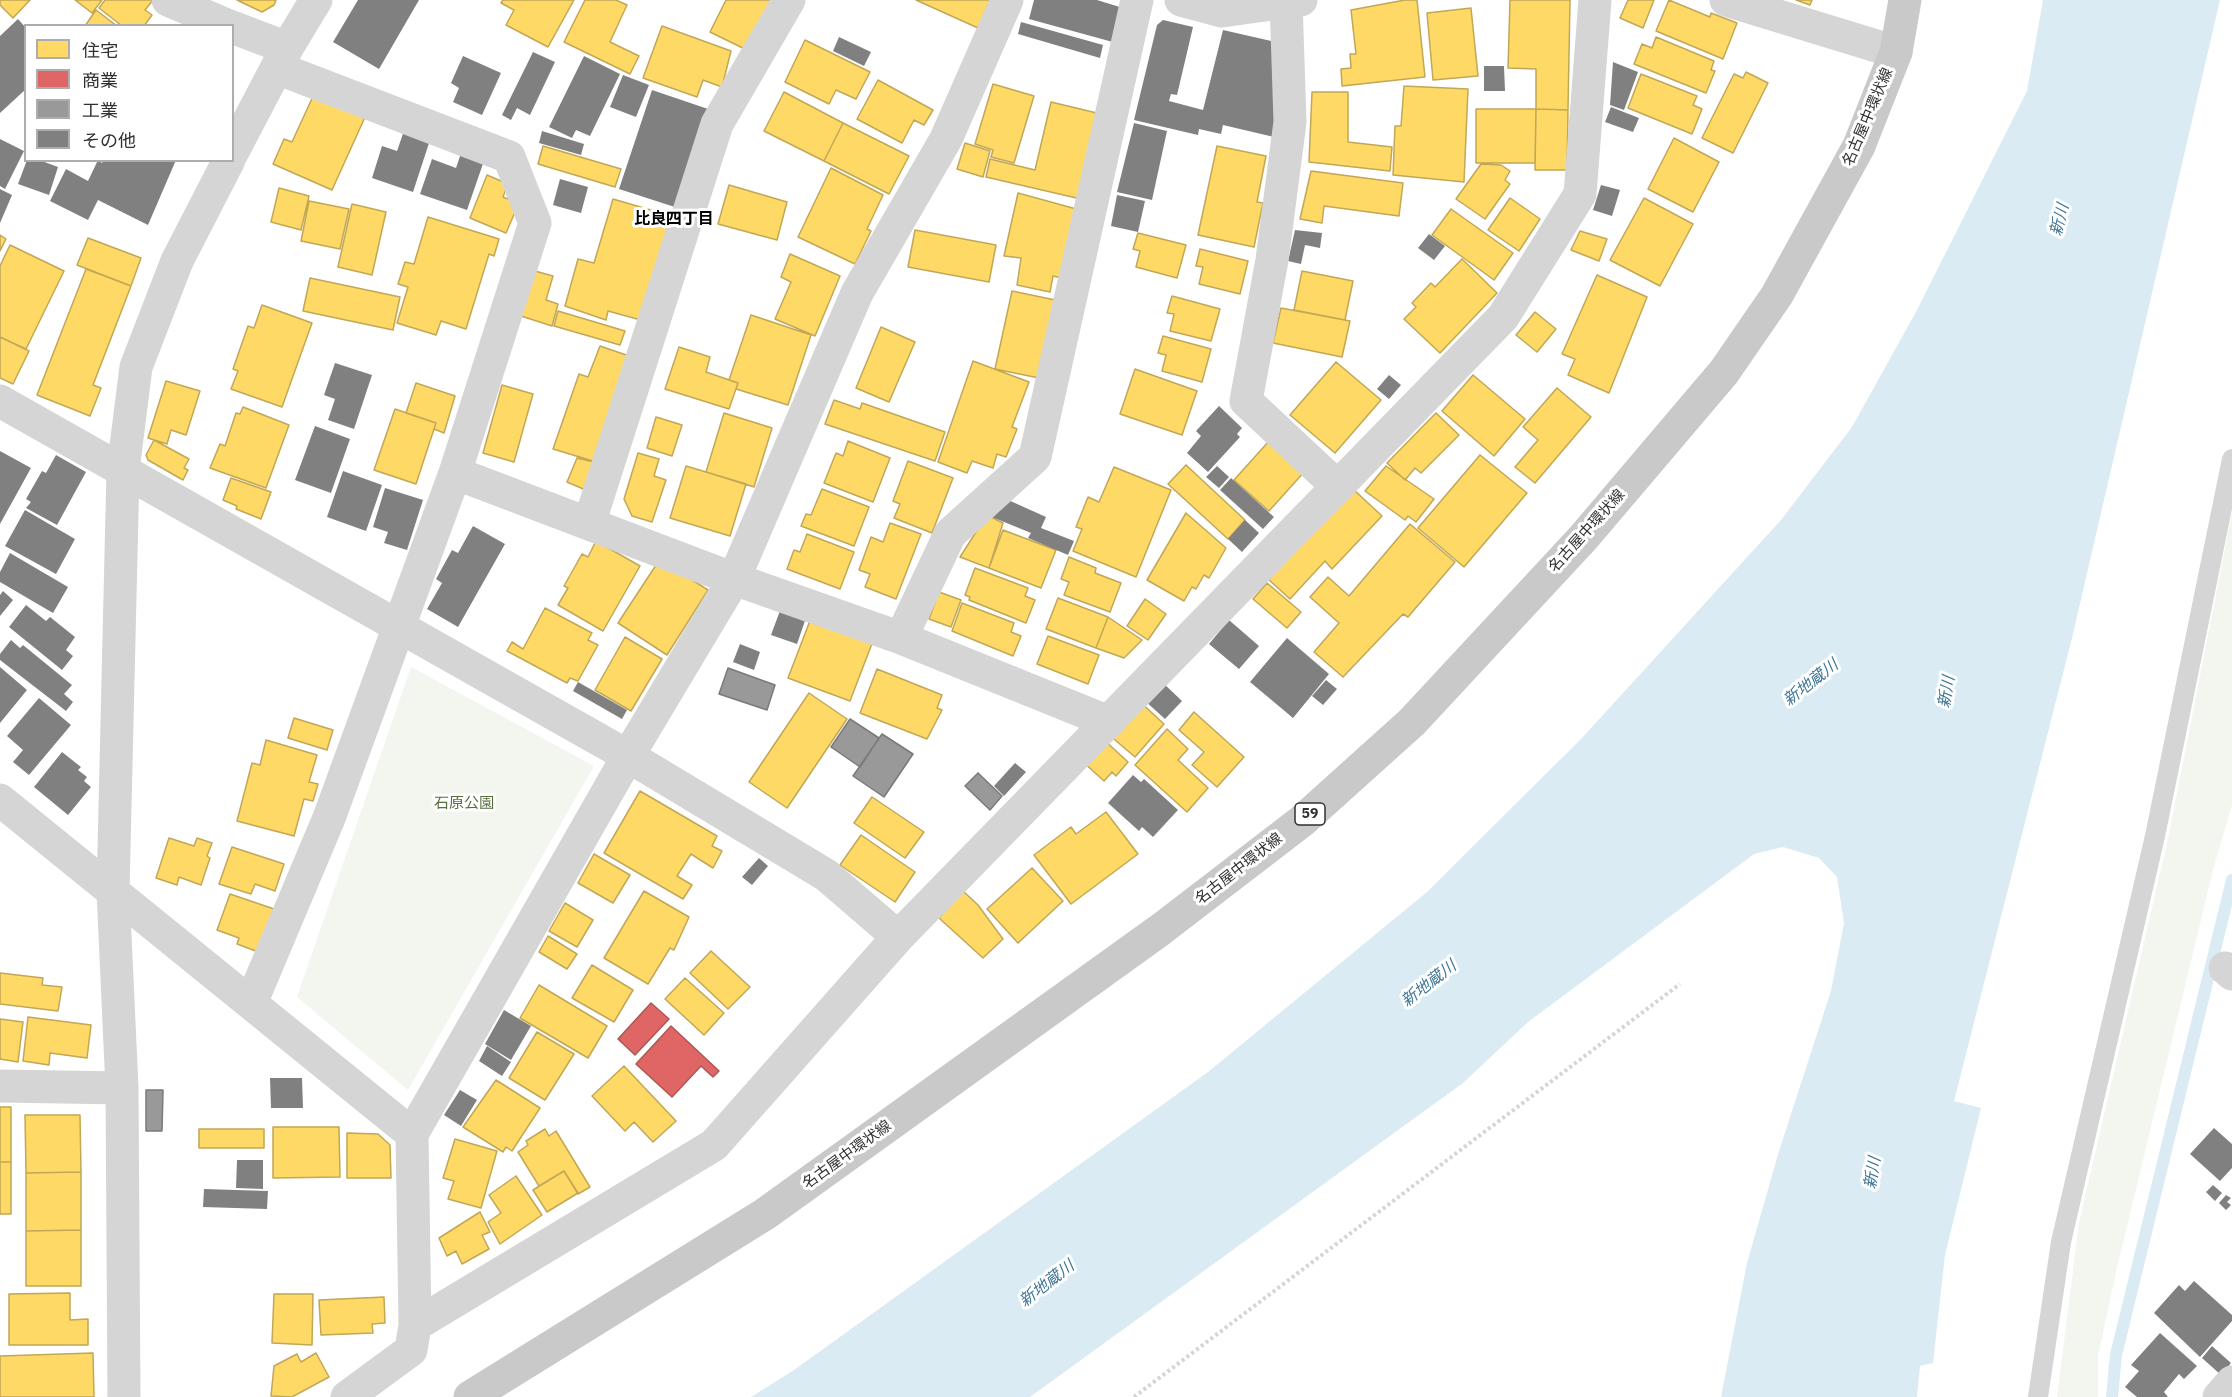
<!DOCTYPE html>
<html>
<head>
<meta charset="utf-8">
<style>
	body { margin:0 }
	#map { position:relative; width:2232px; height:1397px; overflow:hidden; background:#fff; font-family:"IBM Plex Sans","Noto Sans JP",sans-serif }
	canvas { display:block }
	.legend { position:absolute; left:24px; top:24px; width:210px; height:138px; box-sizing:border-box; background:#fff; border:2px solid #adadad; margin:0; padding:8px 10px; list-style:none; font-size:18px; color:#313131 }
	.legend li { display:flex; align-items:center; gap:12px; height:30px }
	.legend b { width:30px; border:2px solid #adadad }
</style>
</head>
<body>
<div id="map">
<canvas width="2232" height="1397"></canvas>
<ul class="legend">
<li><b style="height:16px;background:#ffd966"></b>住宅</li>
<li><b style="height:16px;background:#e06666"></b>商業</li>
<li><b style="height:16px;background:#999"></b>工業</li>
<li><b style="height:16px;background:#808080"></b>その他</li>
</ul>
</div>
<script>
const context = document.querySelector('canvas').getContext('2d');
context.lineJoin = 'round';
function fill(path, color) {
  context.fillStyle = color;
  context.fill(path, 'evenodd');
}
function toPath(rows) {
  const path = new Path2D();
  for (const r of rows) {
    path.moveTo(r[0], r[1]);
    for (let i = 2; i < r.length; i += 2) path.lineTo(r[i], r[i + 1]);
  }
  return path;
}
function stroke(path, color, width, dash) {
  context.strokeStyle = color;
  context.lineWidth = width;
  context.lineCap = dash ? 'butt' : 'round';
  context.setLineDash(dash || []);
  context.stroke(path);
}
function label(font, color, halo, rows, align = 'center') {
  context.font = font + ' "IBM Plex Sans","Noto Sans JP",sans-serif';
  context.lineWidth = 6;
  context.setLineDash([]);
  context.textBaseline = 'middle';
  context.strokeStyle = halo;
  context.fillStyle = color;
  for (const [text, x, y, turn = 0] of rows) {
    context.save();
    context.translate(x, y);
    context.rotate((+turn || 0) * Math.PI / 180);
    context.textAlign = isNaN(turn) ? turn : align;
    if (halo) context.strokeText(text, 0, 0);
    context.fillText(text, 0, 0);
    context.restore();
  }
}
fill(toPath([
	[2232,513,2232,805,2213,870,2116,1272,2098,1356,2098,1397,2057,1397,2079,1223,2168,839],
	[411,667,594,766,408,1090,297,997]
]), '#f2f6ee');
fill(toPath([
	[2043,0,2220,0,2072,638,1954,1101,1981,1108,1945,1255,1933,1363,1920,1366,1917,1397,1721,1397,1747,1263,1779,1151,1831,991,1844,923,1837,877,1819,858,1783,847,1754,854,1528,1022,1463,1083,1030,1397,751,1397,794,1370,1208,1072,1427,892,1581,739,1781,520,1852,427,1917,310,2027,91]
]), '#dbebf3');
const homes = toPath([
	[0,0,30,0,13,18,0,5,0,0],
	[75,0,102,0,92,13,75,0],
	[105,0,153,0,145,10,152,15,144,26,122,26,99,8,105,0],
	[237,0,276,0,274,5,262,12,237,0],
	[503,0,574,0,548,47,506,25,514,10,501,3,503,0],
	[585,0,616,0,627,5,610,42,639,56,630,74,564,42,585,0],
	[726,0,779,0,753,53,710,32,726,0],
	[916,0,990,0,978,28,916,0],
	[1405,0,1417,0,1425,77,1342,86,1341,69,1351,68,1350,54,1356,54,1351,10,1405,0],
	[1510,0,1570,0,1568,110,1536,109,1536,69,1508,68,1510,0],
	[1628,0,1654,0,1643,28,1620,18,1628,0],
	[1669,0,1710,17,1711,13,1737,23,1723,59,1656,31,1669,0],
	[1796,0,1812,0,1810,5,1796,0],
	[1471,8,1478,76,1433,80,1427,13,1471,8],
	[96,10,117,26,85,26,96,10],
	[662,26,731,51,722,87,703,80,697,97,643,78,662,26],
	[1656,37,1714,61,1711,70,1715,71,1706,93,1634,64,1642,44,1652,48,1656,37],
	[805,40,870,72,856,99,836,90,829,104,785,82,805,40],
	[1746,72,1768,83,1733,153,1702,138,1734,74,1743,78,1746,72],
	[1641,74,1697,96,1693,105,1702,109,1692,134,1628,108,1641,74],
	[878,80,933,110,924,125,914,120,902,143,857,119,878,80],
	[993,84,1034,96,1014,163,991,157,993,150,975,144,993,84],
	[1404,86,1468,89,1464,182,1393,175,1395,126,1401,126,1404,86],
	[315,92,366,115,332,190,273,164,284,139,292,142,315,92],
	[784,92,843,123,824,161,764,131,784,92],
	[1312,92,1348,92,1348,142,1392,147,1390,171,1309,162,1312,92],
	[1051,102,1101,114,1085,200,986,177,990,159,1035,170,1051,102],
	[1476,109,1536,109,1535,163,1476,163,1476,109],
	[1536,109,1568,110,1567,170,1535,170,1536,109],
	[843,123,909,156,889,194,824,161,843,123],
	[1674,138,1719,162,1693,212,1648,189,1674,138],
	[965,143,990,151,983,177,957,169,965,143],
	[543,146,621,169,615,187,538,164,543,146],
	[1217,146,1266,156,1257,202,1263,203,1254,247,1198,235,1217,146],
	[1481,164,1501,165,1510,171,1505,180,1510,184,1485,219,1456,199,1481,164],
	[831,168,883,195,867,229,871,231,855,264,798,237,831,168],
	[1311,171,1403,183,1399,216,1324,206,1322,223,1300,219,1311,171],
	[487,175,508,184,503,197,519,203,506,233,470,218,487,175],
	[729,185,787,202,777,240,718,224,729,185],
	[279,188,309,196,301,230,271,222,279,188],
	[1018,193,1080,210,1066,279,1053,276,1050,292,1017,285,1021,258,1004,256,1018,193],
	[1510,198,1540,219,1519,251,1488,230,1510,198],
	[1644,198,1693,224,1660,286,1610,260,1644,198],
	[613,199,678,218,648,322,608,311,606,320,565,306,578,259,594,263,613,199],
	[309,201,349,209,340,249,301,241,309,201],
	[352,204,386,212,372,275,338,267,352,204],
	[1451,209,1513,253,1494,280,1432,235,1451,209],
	[428,217,499,239,494,256,489,254,466,329,441,321,436,335,397,323,408,287,398,284,405,262,414,264,428,217],
	[915,230,996,245,989,282,908,267,915,230],
	[1580,231,1607,239,1599,261,1571,250,1580,231],
	[1138,233,1186,245,1177,278,1136,267,1140,251,1133,249,1138,233],
	[0,235,6,239,0,251,0,235],
	[88,238,141,258,131,286,77,265,88,238],
	[10,245,64,271,26,349,0,337,0,266,10,245],
	[1200,249,1248,261,1240,294,1199,284,1203,267,1196,266,1200,249],
	[790,254,840,276,815,336,775,319,791,282,781,277,790,254],
	[1462,259,1497,293,1440,353,1404,319,1416,307,1412,303,1431,283,1435,287,1462,259],
	[86,269,131,286,93,385,101,388,90,416,37,395,86,269],
	[535,271,553,276,546,300,558,304,552,326,521,316,535,271],
	[1302,271,1353,281,1345,320,1294,310,1302,271],
	[1597,275,1647,297,1609,393,1568,375,1575,359,1562,354,1597,275],
	[310,278,400,297,393,330,303,311,310,278],
	[1012,291,1060,301,1044,379,995,369,1012,291],
	[1172,296,1220,309,1211,341,1170,331,1174,314,1167,313,1172,296],
	[262,305,312,323,282,407,231,389,238,371,233,369,248,326,254,328,262,305],
	[1281,308,1350,321,1342,357,1273,343,1281,308],
	[558,311,625,331,620,345,554,326,558,311],
	[1535,312,1556,329,1537,352,1516,335,1535,312],
	[751,315,811,335,788,405,736,389,738,383,729,380,751,315],
	[881,327,915,342,889,402,856,388,881,327],
	[1163,336,1211,349,1202,382,1162,371,1166,355,1158,353,1163,336],
	[0,337,29,351,13,384,0,378,0,337],
	[600,346,635,358,606,465,553,449,579,374,588,377,600,346],
	[679,347,710,357,706,372,738,383,729,409,665,389,679,347],
	[973,361,1029,382,1012,427,1017,429,1006,457,997,454,993,468,972,461,967,473,938,462,973,361],
	[1336,362,1381,400,1335,453,1290,415,1336,362],
	[1135,369,1197,391,1182,435,1120,414,1135,369],
	[1473,375,1525,419,1494,456,1442,411,1473,375],
	[166,381,200,391,186,435,171,430,167,444,148,438,166,381],
	[416,383,455,396,444,433,434,429,436,423,406,413,416,383],
	[502,385,533,394,514,462,483,453,502,385],
	[1557,388,1591,417,1535,483,1515,467,1538,440,1523,427,1557,388],
	[834,400,860,409,862,403,945,432,935,461,825,424,834,400],
	[243,407,289,425,266,488,210,468,220,444,225,446,236,413,240,414,243,407],
	[395,409,436,423,416,484,374,470,395,409],
	[724,413,772,428,754,487,706,472,724,413],
	[1436,413,1459,435,1421,473,1415,468,1405,480,1387,463,1436,413],
	[656,417,682,425,672,456,647,448,656,417],
	[154,440,189,459,184,468,188,470,183,480,148,460,146,455,154,440],
	[1270,440,1305,471,1269,511,1234,480,1270,440],
	[848,441,890,458,873,502,824,483,836,453,843,456,848,441],
	[638,453,659,459,654,476,666,480,652,522,632,516,624,499,638,453],
	[1480,455,1527,493,1464,567,1418,528,1480,455],
	[577,458,606,465,588,491,567,482,577,458],
	[908,461,953,478,932,533,894,518,900,504,893,501,908,461],
	[1186,465,1245,520,1228,539,1168,484,1186,465],
	[686,466,746,484,730,536,670,518,686,466],
	[1386,466,1434,499,1416,522,1408,516,1405,520,1365,491,1386,466],
	[1114,467,1171,490,1136,577,1073,551,1082,529,1076,527,1088,497,1099,502,1114,467],
	[231,478,271,492,261,519,236,509,237,506,223,500,231,478],
	[822,489,869,507,854,546,801,526,806,514,811,515,822,489],
	[1353,489,1382,516,1332,569,1325,561,1290,599,1268,579,1353,489],
	[1186,513,1226,548,1209,578,1204,575,1196,589,1192,587,1184,601,1147,580,1186,513],
	[987,515,1003,523,989,568,960,557,987,515],
	[890,523,921,534,896,599,865,587,870,574,859,570,871,537,883,542,890,523],
	[1410,524,1455,562,1408,617,1403,614,1343,677,1314,652,1339,623,1310,597,1328,577,1349,596,1410,524],
	[1003,530,1056,550,1041,588,989,568,1003,530],
	[807,534,854,552,840,589,787,569,794,550,800,552,807,534],
	[596,541,640,566,603,631,558,605,568,588,564,586,582,554,588,557,596,541],
	[1069,557,1096,568,1095,573,1121,583,1110,612,1064,595,1069,582,1061,579,1069,557],
	[660,559,708,590,667,655,618,623,660,559],
	[975,568,1028,588,1025,596,1035,600,1026,623,969,600,970,597,965,595,975,568],
	[1267,583,1301,612,1287,628,1253,599,1267,583],
	[939,592,961,600,951,627,929,619,939,592],
	[1058,598,1108,617,1096,648,1046,629,1058,598],
	[1145,599,1166,614,1148,640,1127,626,1145,599],
	[962,603,1014,623,1011,632,1021,636,1013,656,952,631,962,603],
	[545,608,592,633,588,640,598,645,578,681,570,678,567,683,507,651,512,642,523,649,545,608],
	[1108,617,1142,640,1124,658,1096,648,1108,617],
	[811,618,873,641,850,701,788,678,811,618],
	[1048,636,1099,655,1088,684,1037,664,1048,636],
	[625,637,662,659,631,711,595,690,625,637],
	[877,669,942,695,937,708,942,710,927,739,860,713,877,669],
	[809,693,847,719,787,808,749,782,809,693],
	[1138,700,1164,724,1135,757,1108,734,1138,700],
	[1194,712,1244,757,1217,787,1192,765,1204,752,1179,730,1194,712],
	[294,718,333,730,327,750,288,738,294,718],
	[1167,729,1188,749,1178,760,1208,788,1187,812,1135,765,1167,729],
	[1103,739,1128,762,1116,776,1112,772,1104,781,1082,761,1103,739],
	[266,740,317,755,309,782,318,784,313,801,304,799,294,836,237,821,252,763,260,765,266,740],
	[640,791,717,836,712,846,722,851,713,868,691,854,677,876,692,885,683,899,604,853,640,791],
	[872,797,924,832,905,858,854,823,872,797],
	[1106,812,1138,854,1071,904,1034,855,1071,827,1076,834,1106,812],
	[861,835,915,872,895,902,840,865,861,835],
	[169,838,194,846,197,838,212,843,207,856,210,858,201,885,179,877,177,885,156,878,169,838],
	[232,847,284,864,275,891,255,884,251,894,219,884,232,847],
	[594,854,630,875,613,903,578,883,594,854],
	[1032,868,1063,901,1018,943,987,909,1032,868],
	[644,891,689,917,674,950,670,948,648,984,604,958,644,891],
	[963,891,978,905,1003,939,983,958,939,918,963,891],
	[230,894,277,910,261,953,237,944,239,938,217,930,230,894],
	[565,903,593,920,577,947,549,931,565,903],
	[548,936,577,954,567,969,539,952,548,936],
	[711,951,750,987,728,1009,690,973,711,951],
	[592,965,633,990,614,1022,572,998,592,965],
	[0,973,43,978,42,985,62,987,58,1011,0,1004,0,973],
	[685,978,724,1013,704,1035,665,999,685,978],
	[539,985,607,1026,588,1058,520,1018,539,985],
	[28,1017,91,1025,87,1058,50,1053,49,1065,23,1061,28,1017],
	[0,1019,23,1022,18,1062,0,1059,0,1019],
	[537,1032,574,1054,545,1100,509,1078,537,1032],
	[624,1066,676,1121,653,1142,634,1122,625,1131,592,1096,624,1066],
	[496,1080,540,1108,512,1151,506,1147,503,1152,463,1127,496,1080],
	[0,1107,11,1107,11,1162,0,1162,0,1107],
	[25,1115,80,1115,81,1172,26,1173,25,1115],
	[273,1127,339,1127,340,1177,273,1178,273,1127],
	[199,1129,264,1129,264,1148,199,1148,199,1129],
	[545,1129,549,1136,556,1131,590,1187,578,1194,564,1171,539,1186,518,1152,528,1145,526,1141,545,1129],
	[347,1133,378,1134,390,1145,391,1178,347,1178,347,1133],
	[455,1139,497,1151,481,1208,448,1199,454,1181,443,1178,455,1139],
	[0,1162,11,1162,11,1214,0,1214,0,1162],
	[564,1171,578,1193,547,1212,533,1190,564,1171],
	[81,1172,81,1230,26,1231,26,1173,81,1172],
	[516,1176,542,1215,500,1244,488,1222,501,1213,489,1195,516,1176],
	[480,1212,490,1232,482,1235,489,1249,462,1264,456,1251,447,1256,439,1238,480,1212],
	[81,1230,81,1286,26,1286,26,1231,81,1230],
	[70,1293,70,1320,88,1319,88,1345,9,1345,9,1294,70,1293],
	[274,1294,313,1294,312,1345,272,1343,274,1294],
	[384,1297,385,1323,372,1324,373,1333,321,1335,319,1300,384,1297],
	[93,1353,94,1397,0,1397,0,1356,93,1353],
	[316,1353,329,1377,292,1397,271,1396,274,1366,297,1354,301,1362,316,1353]
]);
fill(homes, '#ffd966');
stroke(homes, '#c1a756', 1.5);
const shops = toPath([
	[651,1003,669,1019,635,1055,618,1039,651,1003],
	[671,1026,719,1071,713,1077,701,1066,672,1097,636,1064,671,1026]
]);
fill(shops, '#e06666');
stroke(shops, '#ac5656', 1.5);
const industry = toPath([
	[728,668,775,685,767,710,719,694,728,668],
	[850,719,879,738,860,767,831,747,850,719],
	[882,734,913,754,884,797,853,776,882,734],
	[978,773,1002,796,990,810,965,786,978,773],
	[146,1090,163,1090,162,1131,146,1131,146,1090]
]);
fill(industry, '#999');
stroke(industry, '#7a7a7a', 1.5);
stroke(toPath([
	[2112,1397,2116,1355,2232,880]
]), '#dbebf3', 12);
fill(toPath([
	[358,0,419,0,379,69,333,42],
	[1034,0,1097,0,1123,8,1120,44,1029,19],
	[18,19,26,28,26,89,0,113,0,36],
	[1163,20,1193,27,1177,95,1171,94,1169,101,1203,110,1223,30,1280,43,1274,137,1223,125,1221,134,1199,129,1198,135,1134,120,1157,25],
	[1021,22,1103,45,1100,58,1018,34],
	[839,37,871,52,864,66,833,51],
	[533,52,555,62,530,115,517,108,511,120,502,115],
	[463,56,501,73,482,115,453,102,459,88,451,83],
	[584,56,620,74,590,136,576,130,572,138,549,127],
	[1613,62,1638,72,1624,110,1610,105],
	[1484,66,1504,66,1505,91,1484,91],
	[623,75,649,85,636,117,610,107],
	[652,90,714,111,681,209,619,189],
	[1611,107,1639,118,1633,132,1605,122],
	[1134,123,1167,131,1152,200,1117,192],
	[405,128,431,137,413,192,372,178,382,146,397,151],
	[542,131,584,144,581,155,539,143],
	[0,139,24,151,5,189,0,186],
	[463,147,486,155,467,210,420,194,432,159,456,168],
	[27,160,39,160,58,167,49,195,18,184],
	[98,160,102,163,104,160,176,160,148,225,98,200,88,220,50,201,66,169,88,181],
	[560,179,588,187,581,213,553,205],
	[1601,185,1620,190,1612,216,1593,210],
	[0,189,12,195,0,223],
	[1117,195,1145,201,1138,232,1111,226],
	[1295,230,1322,233,1320,248,1305,245,1301,264,1288,261],
	[1429,234,1445,246,1434,260,1418,248],
	[335,363,372,375,354,429,328,420,335,399,324,395],
	[1389,375,1401,385,1389,399,1377,389],
	[1219,406,1242,428,1237,434,1240,437,1208,472,1187,453,1201,436,1196,431],
	[315,426,350,439,331,493,295,480],
	[0,451,31,468,0,524],
	[56,455,86,472,57,525,26,508,31,502,26,499,42,471,46,473],
	[1217,466,1229,477,1219,488,1206,477],
	[343,471,382,485,366,531,327,517],
	[1231,478,1274,517,1263,529,1220,490],
	[385,488,423,500,407,550,384,543,388,532,373,527],
	[1006,499,1046,517,1041,528,1074,541,1068,555,1028,538,1031,533,987,515],
	[25,510,75,539,56,574,5,546],
	[1245,520,1259,533,1242,552,1228,539],
	[473,526,505,544,458,627,427,609,442,583,436,579,452,550,458,553],
	[10,553,68,587,53,613,0,582,0,572],
	[3,591,13,600,0,616,0,595],
	[26,605,46,621,50,617,75,637,66,650,73,656,62,670,9,627],
	[781,608,806,618,797,644,771,635],
	[1229,620,1259,646,1239,669,1209,644],
	[1287,638,1329,674,1293,718,1250,682],
	[11,640,20,648,23,645,72,685,64,694,73,702,66,711,0,660,0,654],
	[740,644,760,652,754,670,733,662],
	[0,667,27,690,0,723],
	[1326,680,1337,689,1323,705,1312,696],
	[1161,681,1182,701,1165,719,1144,700],
	[578,682,627,710,622,719,573,691],
	[39,698,71,725,29,775,13,762,23,750,7,736],
	[62,752,81,767,78,770,87,777,84,781,91,787,68,815,34,787],
	[1015,763,1026,772,1004,796,994,786],
	[1133,775,1141,782,1144,779,1178,810,1153,837,1142,827,1139,831,1108,803],
	[759,858,768,866,752,885,742,877],
	[504,1010,531,1026,511,1060,485,1044],
	[487,1046,511,1062,502,1076,479,1061],
	[270,1078,302,1078,303,1108,271,1108],
	[460,1090,477,1100,461,1126,444,1115],
	[2214,1128,2232,1144,2232,1168,2220,1181,2190,1154],
	[237,1160,263,1160,263,1189,236,1188],
	[2213,1185,2222,1193,2215,1201,2206,1192],
	[204,1189,268,1191,267,1209,203,1207],
	[2226,1195,2231,1198,2227,1202,2231,1205,2226,1210,2219,1203],
	[2194,1281,2232,1315,2232,1321,2200,1357,2154,1313,2179,1285,2185,1291],
	[2160,1333,2197,1366,2184,1379,2179,1374,2164,1392,2168,1397,2137,1397,2125,1387,2139,1371,2131,1365],
	[2212,1346,2231,1363,2221,1375,2202,1358]
]), '#808080');
stroke(toPath([
	[1134,1397,1680,984]
]), '#d5d5d5', 4, [3, 3]);
stroke(toPath([
	[2038,1397,2061,1242,2155,836,2232,459]
]), '#d5d5d5', 20);
stroke(toPath([
	[168,0,229,26],
	[1007,0,946,139,857,293,734,579,628,756,412,1134,415,1325,714,1145,898,937,1503,317,1580,194,1595,0],
	[1181,0,1222,11,1301,0],
	[1286,0,1290,122,1272,260,1246,401,1338,487],
	[1726,0,1896,52],
	[232,27,287,48],
	[232,153,287,48,316,0],
	[0,401,628,756,826,875,898,937],
	[455,473,734,579,901,638,1109,722],
	[589,524,717,124,789,0],
	[901,638,950,534,1035,457,1137,0],
	[0,800,412,1134],
	[2225,968,2232,974],
	[251,1003,329,818,455,473,535,223,509,157,277,68],
	[0,1086,122,1088],
	[124,1397,122,1088,113,891,123,470,136,367,177,261,229,160],
	[347,1397,411,1350,415,1325],
	[2219,1397,2232,1382]
]), '#d5d5d5', 33);
stroke(toPath([
	[470,1397,765,1214,1160,930,1302,821,1412,722,1583,538,1724,372,1777,295,1859,146,1896,52,1905,0]
]), '#c9c9c9', 33);
for (const [x, y, w] of [
	[1310,814,30]
]) {
  const box = new Path2D();
  box.roundRect(x - w / 2, y - 11, w, 22, 4.5);
  context.fillStyle = '#fff';
  context.fill(box);
  stroke(box, '#313131', 1.5);
}
label('bold 14px', '#313131', null, [
	["59",1310,814]
]);
label('15px', '#313131', '#fff', [
	["名古屋中環状線",1868,117,-67],
	["名古屋中環状線",1587,531,-48],
	["名古屋中環状線",1239,869,-38],
	["名古屋中環状線",847,1155,-36]
]);
label('15px', '#566e3d', '#fff', [
	["石原公園",464,804]
]);
label('bold 16px', '#000', '#fff', [
	["比良四丁目",674,219]
]);
label('italic 16px', '#3d7696', '#fff', [
	["新川",2060,220,-76],
	["新地蔵川",1811,683,-38],
	["新川",1947,692,-81],
	["新地蔵川",1429,984,-38],
	["新川",1873,1173,-81],
	["新地蔵川",1047,1284,-38]
]);
</script>
</body>
</html>
